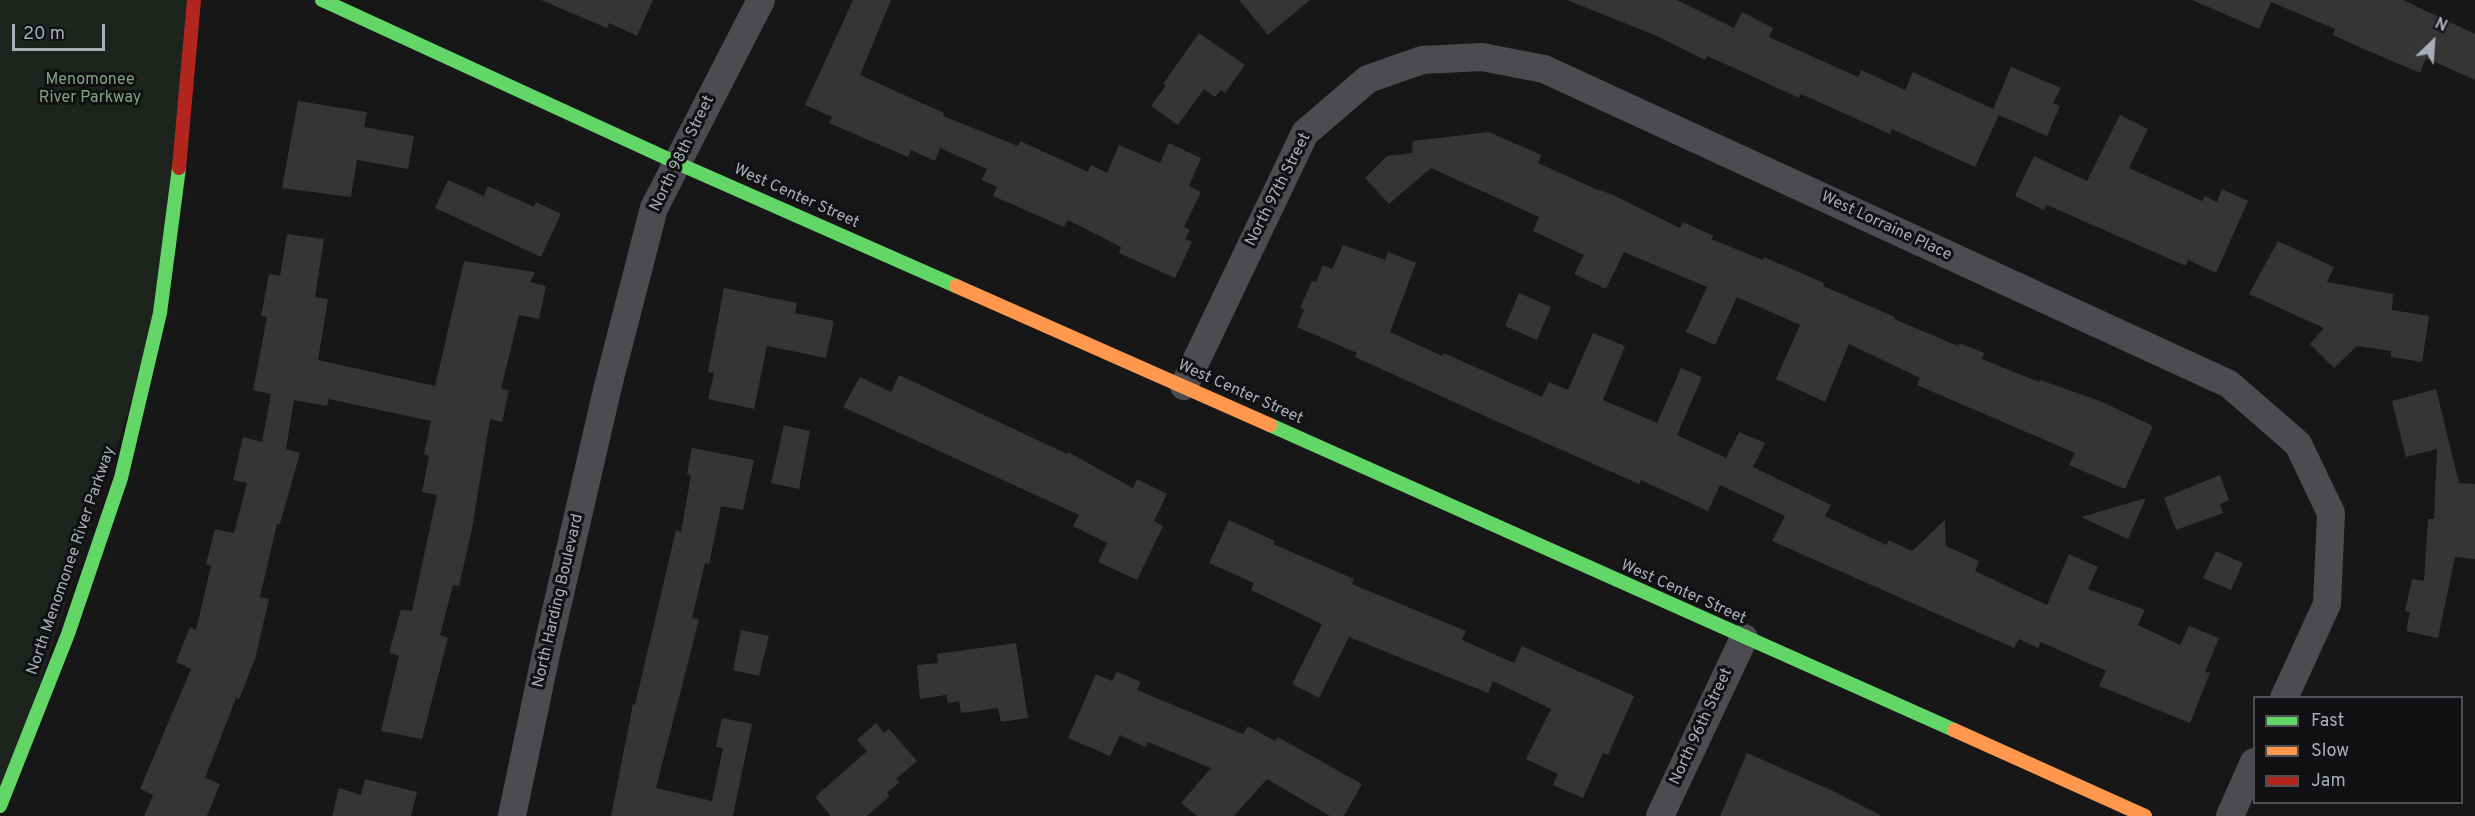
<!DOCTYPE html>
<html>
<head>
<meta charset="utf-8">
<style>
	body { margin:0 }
	#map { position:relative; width:2475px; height:816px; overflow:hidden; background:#171717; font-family:Overpass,sans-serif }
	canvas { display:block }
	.legend { position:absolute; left:2253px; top:696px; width:210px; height:108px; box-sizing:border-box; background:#111113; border:2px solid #4d4f55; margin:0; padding:8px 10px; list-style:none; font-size:18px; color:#a8adb8 }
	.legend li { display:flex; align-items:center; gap:12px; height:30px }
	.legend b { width:30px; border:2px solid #4d4f55 }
	.north { position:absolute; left:2403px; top:12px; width:60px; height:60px; -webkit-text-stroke:4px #111113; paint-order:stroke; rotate:25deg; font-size:16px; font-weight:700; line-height:24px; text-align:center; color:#a8adb8 }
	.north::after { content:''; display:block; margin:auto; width:21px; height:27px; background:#a8adb8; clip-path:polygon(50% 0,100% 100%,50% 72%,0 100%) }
	.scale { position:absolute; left:12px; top:24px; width:93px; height:27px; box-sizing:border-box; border:3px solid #a8adb8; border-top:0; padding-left:8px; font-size:18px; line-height:21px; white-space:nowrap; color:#a8adb8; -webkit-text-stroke:4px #111113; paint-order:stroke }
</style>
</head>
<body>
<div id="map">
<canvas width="2475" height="816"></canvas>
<ul class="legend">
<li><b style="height:8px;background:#63d668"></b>Fast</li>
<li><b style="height:8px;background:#ff974d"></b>Slow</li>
<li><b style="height:8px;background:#b3261e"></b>Jam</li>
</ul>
<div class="north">N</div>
<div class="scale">20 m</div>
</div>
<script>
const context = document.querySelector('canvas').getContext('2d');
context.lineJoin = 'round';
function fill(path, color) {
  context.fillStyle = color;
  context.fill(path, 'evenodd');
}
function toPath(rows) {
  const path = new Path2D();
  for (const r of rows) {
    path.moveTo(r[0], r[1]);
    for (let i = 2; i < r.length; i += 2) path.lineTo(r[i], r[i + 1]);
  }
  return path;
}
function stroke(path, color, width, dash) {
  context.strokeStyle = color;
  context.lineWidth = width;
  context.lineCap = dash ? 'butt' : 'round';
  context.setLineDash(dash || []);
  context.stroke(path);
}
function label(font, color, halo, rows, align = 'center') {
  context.font = font + ' Overpass,sans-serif';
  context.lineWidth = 6;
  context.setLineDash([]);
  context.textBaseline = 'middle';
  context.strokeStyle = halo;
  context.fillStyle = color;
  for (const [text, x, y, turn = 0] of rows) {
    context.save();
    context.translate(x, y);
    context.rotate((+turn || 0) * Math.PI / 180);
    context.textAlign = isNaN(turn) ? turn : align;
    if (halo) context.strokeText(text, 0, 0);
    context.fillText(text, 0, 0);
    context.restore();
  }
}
fill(toPath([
	[0,0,191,0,160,313,0,806]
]), '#1d241e');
fill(toPath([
	[541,0,653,0,637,36,609,23,607,28],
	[853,0,891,0,860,75,944,113,943,116,1018,146,1020,141,1088,172,1091,165,1107,173,1119,145,1160,163,1169,143,1201,158,1189,186,1201,192,1184,227,1190,230,1185,239,1192,242,1175,278,1119,253,1121,247,1068,220,1064,227,993,196,997,187,982,180,987,169,940,148,935,161,911,150,908,157,829,123,832,117,805,105],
	[1239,0,1310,0,1268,35],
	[1567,0,1677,0,1734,28,1742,12,1773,28,1769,37,1858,77,1861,70,1905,90,1913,72,1993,109,2011,67,2061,88,2053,103,2060,106,2047,136,1999,115,1975,167,1892,129,1890,134,1801,94,1799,98,1732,67,1707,56,1705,60,1657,36],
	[2192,0,2403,0,2475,34,2475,80,2426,58,2420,73,2357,46,2333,35,2335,29,2271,2,2259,29],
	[1199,33,1245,65,1225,93,1221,90,1215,97,1204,89,1178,125,1151,106,1166,85,1163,84],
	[298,101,367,112,364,127,414,136,408,169,357,160,351,197,282,188],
	[2120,115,2148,129,2129,168,2202,201,2205,196,2217,202,2222,189,2248,201,2216,273,2188,260,2186,266,2047,205,2044,210,2015,196,2034,156,2087,181],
	[1489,132,1541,155,1538,163,1600,191,1600,190,1613,195,1680,228,1683,222,1714,236,1711,239,1763,260,1764,257,1824,283,1823,286,1895,317,1894,319,1958,346,1959,343,1984,353,1982,359,2039,382,2040,380,2100,401,2153,426,2125,489,2069,465,2075,453,1917,385,1920,378,1849,344,1825,402,1776,379,1800,325,1737,297,1715,345,1686,332,1707,287,1624,252,1606,289,1574,274,1584,255,1533,231,1539,217,1431,168,1389,204,1365,178,1387,156,1412,153,1413,141],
	[448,180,484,196,488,186,534,207,536,202,561,214,541,257,435,208],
	[287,234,324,239,315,297,328,299,318,360,435,386,464,261,535,272,530,282,546,286,539,319,519,315,501,389,509,390,502,422,490,419,472,529,459,586,453,585,440,635,448,638,422,739,381,731,399,656,389,653,401,609,412,611,437,495,422,492,429,456,424,454,431,421,329,399,327,406,294,400,286,449,300,453,280,524,277,524,260,597,269,599,255,659,239,699,236,698,205,778,220,784,207,816,144,816,153,795,140,789,191,669,176,662,190,627,196,630,211,566,206,564,215,529,234,533,247,483,233,480,243,437,262,442,271,394,253,390,267,317,261,316,269,274,280,276],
	[2278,241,2334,267,2327,282,2393,294,2392,310,2429,316,2422,362,2391,357,2391,351,2357,346,2334,368,2310,344,2324,328,2249,294],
	[1343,245,1385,260,1388,252,1416,263,1390,332,1442,356,1444,353,1542,397,1549,382,1568,390,1593,333,1625,346,1603,400,1657,423,1681,368,1702,377,1677,435,1726,458,1739,432,1765,443,1753,467,1831,505,1825,516,1886,545,1889,540,1912,551,1945,520,1946,546,1979,561,1975,571,2047,605,2069,554,2098,567,2088,589,2145,610,2138,625,2180,645,2189,626,2219,638,2205,672,2210,673,2190,723,2099,686,2106,671,2041,642,2038,648,2019,639,2014,648,1772,541,1785,516,1720,485,1708,511,1641,480,1639,484,1496,421,1355,357,1357,353,1297,327,1304,310,1300,308,1312,281,1316,282,1323,265,1332,269],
	[724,288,797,303,795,313,834,321,826,358,767,346,754,409,708,399,714,373,708,372],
	[1519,293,1551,307,1537,340,1505,326],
	[899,375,1067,454,1068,452,1133,488,1137,479,1167,494,1154,521,1163,526,1137,580,1098,562,1107,543,1073,526,1079,515,843,407,860,377,891,392],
	[2436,389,2459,483,2475,484,2475,559,2455,557,2438,638,2406,631,2410,612,2405,611,2412,579,2424,581,2428,519,2434,519,2437,449,2406,457,2392,401],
	[784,425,810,431,799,489,771,483],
	[692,448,754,460,743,510,721,506,709,564,705,563,692,618,699,619,656,788,712,801,723,748,716,747,722,718,752,724,733,816,611,816,633,704,635,705,676,530,681,532,691,475,687,474],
	[2220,475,2229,500,2220,504,2223,513,2176,530,2164,498],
	[2146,498,2128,539,2081,517],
	[1229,520,1275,541,1273,544,1354,579,1352,584,1466,631,1462,640,1514,663,1522,646,1634,696,1608,755,1603,753,1583,798,1553,785,1558,774,1526,759,1551,709,1493,681,1488,693,1349,637,1319,698,1292,684,1322,624,1251,590,1254,583,1209,563],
	[2216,551,2243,563,2231,590,2203,578],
	[741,630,769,636,759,676,733,670],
	[1016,643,1028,718,1001,722,998,708,961,713,959,701,948,703,946,695,920,699,917,665,938,663,937,654],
	[1117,672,1141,682,1137,690,1243,734,1248,726,1275,741,1278,737,1362,784,1344,816,1330,816,1267,779,1234,816,1197,816,1181,803,1211,768,1148,742,1145,747,1120,735,1110,756,1068,738,1096,674,1112,681],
	[876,723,884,733,889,729,917,761,896,779,900,782,887,793,890,796,867,816,831,816,815,797,867,751,857,740],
	[1747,753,1835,792,1882,816,1720,816],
	[365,779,417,792,411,816,332,816,339,788,361,795]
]), '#353536');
stroke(toPath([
	[1184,386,1305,133,1368,79,1422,60,1482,57,1544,69,2229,384,2298,444,2331,513,2327,604,2284,698],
	[512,816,546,654,608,386,654,208,761,0],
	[1660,816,1744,638],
	[2230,816,2254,762]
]), '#4b4c50', 28);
stroke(toPath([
	[322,0,677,163,956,286],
	[1270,425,1954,730],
	[0,806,68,634,121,478,160,313,179,168]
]), '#63d668', 14);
stroke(toPath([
	[956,286,1270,425],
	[1954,730,2145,816]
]), '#ff974d', 14);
stroke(toPath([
	[179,168,194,0]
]), '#b3261e', 14);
label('16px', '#7fa381', '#111113', [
	["Menomonee",90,81],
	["River Parkway",90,99]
]);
label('16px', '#a8adb8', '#111113', [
	["North 98th Street",683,154,-64],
	["North 97th Street",1279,190,-63],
	["West Center Street",796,197,24],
	["West Lorraine Place",1886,227,25],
	["West Center Street",1240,393,24],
	["North Menomonee River Parkway",72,561,-71],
	["West Center Street",1683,593,24],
	["North Harding Boulevard",559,601,-77],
	["North 96th Street",1702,727,-65]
]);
</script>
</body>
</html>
